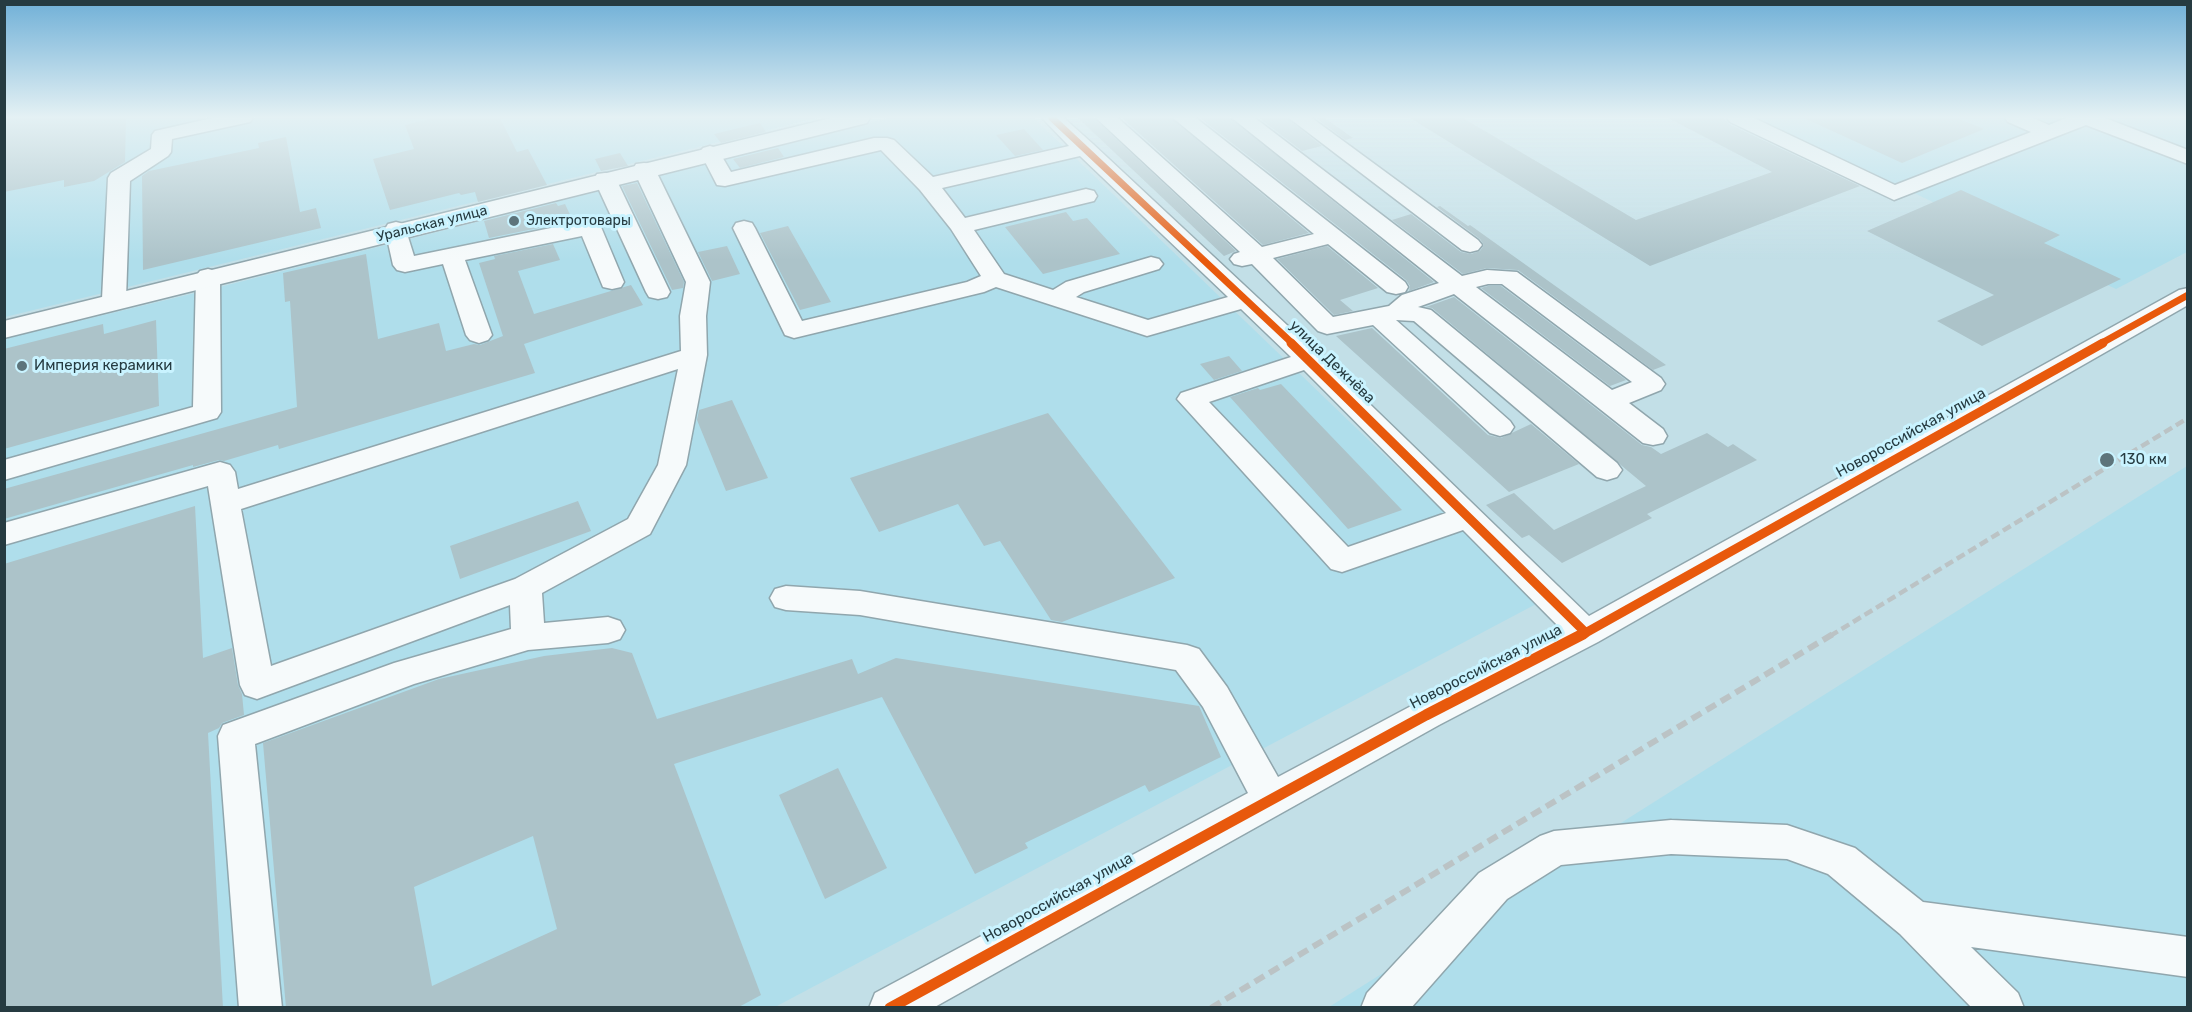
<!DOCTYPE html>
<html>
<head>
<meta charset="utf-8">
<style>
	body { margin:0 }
	#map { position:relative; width:2192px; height:1012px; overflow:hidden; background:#c2dfe7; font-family:Rubik,sans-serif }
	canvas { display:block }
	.frame { position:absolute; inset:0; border:6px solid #263b41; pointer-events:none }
</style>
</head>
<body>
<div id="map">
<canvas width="2192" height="1012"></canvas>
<div class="frame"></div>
</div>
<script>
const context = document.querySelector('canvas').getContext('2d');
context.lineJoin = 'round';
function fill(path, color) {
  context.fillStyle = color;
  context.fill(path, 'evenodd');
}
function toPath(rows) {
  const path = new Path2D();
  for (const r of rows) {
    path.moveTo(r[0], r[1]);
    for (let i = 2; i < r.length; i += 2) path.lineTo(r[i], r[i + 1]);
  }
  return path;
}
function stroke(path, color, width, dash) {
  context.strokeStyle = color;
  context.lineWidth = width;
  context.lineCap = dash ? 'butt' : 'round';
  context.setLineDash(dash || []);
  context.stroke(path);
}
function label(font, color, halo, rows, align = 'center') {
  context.font = font + ' Rubik,sans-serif';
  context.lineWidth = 6;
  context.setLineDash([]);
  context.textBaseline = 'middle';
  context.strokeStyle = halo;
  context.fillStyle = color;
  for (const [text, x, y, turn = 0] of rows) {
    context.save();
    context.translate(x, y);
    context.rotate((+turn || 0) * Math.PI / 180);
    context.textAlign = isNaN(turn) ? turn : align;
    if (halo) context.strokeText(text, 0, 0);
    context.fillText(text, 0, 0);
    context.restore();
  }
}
fill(toPath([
	[5,118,817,118,5,317],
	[888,118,1034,118,1538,603,775,1007,5,1007,4,339,208,290],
	[1756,118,2187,118,2187,252,2116,289],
	[2187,466,2187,1007,1329,1007]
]), '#afdeeb');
fill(toPath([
	[4,118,126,118,125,162,94,181,64,187,64,180,4,192],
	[434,118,500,118,517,152,528,149,547,185,478,202,475,192,461,195,459,193,390,210,373,159,414,149,405,125],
	[1078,118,1094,118,1236,251,1224,256],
	[1122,118,1171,118,1309,233,1263,245],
	[1200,118,1230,118,1434,282,1409,291,1410,286,1406,280],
	[1259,118,1287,118,1322,146,1302,151],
	[1316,118,1325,118,1353,138,1345,140],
	[1410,118,1463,118,1636,220,1772,172,1668,118,1723,118,1729,124,1860,186,1650,266],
	[1804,118,1957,118,1984,129,1902,163],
	[760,123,766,132,721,143,714,134],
	[1024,129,1043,150,1015,156,996,135],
	[286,137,300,212,316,208,321,228,143,270,142,176,149,171,259,148,258,143],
	[778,148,784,157,740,168,733,159],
	[620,153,628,166,601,171,595,159],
	[637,183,684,282,683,288,672,290,622,186],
	[1961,190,2060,235,2044,243,2121,279,1982,346,1937,321,1994,295,1867,231],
	[556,203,558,206,565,204,573,221,489,238,484,221],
	[1440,206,1468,226,1470,225,1666,365,1653,370,1518,270,1487,268,1463,274,1392,220,1411,214,1461,252,1471,254,1480,251,1484,245,1480,239,1437,207],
	[1066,212,1073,221,1087,218,1120,254,1043,274,1005,227],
	[788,226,831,302,800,310,760,233],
	[553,244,560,260,518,271,534,314,631,285,643,305,524,344,535,373,279,449,278,445,224,461,219,460,193,467,193,465,4,519,4,489,297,407,290,301,285,302,283,273,366,254,378,339,439,323,446,351,474,344,480,345,503,336,479,263,495,259,494,256],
	[727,246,740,274,712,281,698,252],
	[1327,246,1378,288,1340,300,1353,311,1334,315,1277,259],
	[1488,286,1501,286,1626,380,1610,386,1481,288],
	[1454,297,1642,445,1651,447,1661,454,1707,433,1728,447,1733,444,1757,460,1647,514,1652,518,1562,563,1529,535,1522,538,1486,505,1514,493,1554,530,1646,486,1432,308,1426,307],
	[156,320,159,406,4,449,4,349,103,324,104,334],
	[1372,328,1488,435,1501,438,1531,424,1579,464,1509,492,1336,336],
	[1229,356,1242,371,1214,380,1200,364],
	[1281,384,1402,510,1348,529,1230,397,1258,388,1260,390],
	[732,400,768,478,726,491,697,420,699,410],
	[1048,413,1175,578,1062,622,1051,620,1000,541,984,546,958,504,879,532,850,478],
	[578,501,591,531,460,579,450,546],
	[195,506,203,658,232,648,238,685,242,694,244,715,222,723,219,728,208,733,223,1008,4,1008,4,564],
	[612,648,632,653,657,719,852,659,858,674,896,658,1199,706,1221,757,1149,792,1145,785,1025,843,1028,848,975,874,882,697,674,764,761,995,737,1008,286,1008,263,743,439,679,544,656],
	[533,836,557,929,432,986,414,887],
	[838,768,887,868,825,899,779,795]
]), '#acc3c9');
const minor = toPath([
	[212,118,253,118,250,122,172,139,171,152,168,156,130,181,126,299,123,304,114,306,105,304,102,299,108,178,111,173,151,149,152,135,155,131,212,118],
	[1042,118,1064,118,1093,144,1318,354,1589,616,2179,290,2188,288,2188,305,1598,642,1439,725,933,1008,869,1008,875,993,1248,793,1203,707,1176,670,860,615,786,610,775,607,770,598,775,589,786,586,860,591,1187,645,1199,649,1227,687,1278,777,1413,705,1562,630,1463,530,1342,572,1331,569,1177,399,1181,393,1291,357,1241,309,1147,336,996,287,984,292,794,338,785,335,733,228,736,223,744,221,752,223,755,228,802,321,967,282,981,276,951,229,920,190,881,150,725,186,717,185,700,152,703,148,710,146,717,148,731,172,874,138,887,138,894,140,933,177,1069,146,1042,118],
	[1080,156,1228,297,1148,320,1076,297,1084,292,1159,269,1163,264,1159,259,1151,257,1066,282,1053,290,1004,274,974,230,1094,201,1097,196,1094,191,1086,189,965,218,942,188,1080,156],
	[1304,370,1446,513,1348,547,1209,402,1304,370],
	[1096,118,1118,118,1262,247,1314,234,1173,118,1196,118,1405,282,1408,287,1405,292,1396,294,1387,292,1328,244,1273,258,1333,317,1389,306,1402,295,1439,283,1232,118,1255,118,1462,276,1487,270,1517,272,1661,378,1665,384,1661,390,1629,403,1663,429,1667,436,1663,443,1653,445,1643,443,1454,294,1418,307,1431,310,1617,463,1622,470,1617,477,1607,480,1597,477,1414,321,1396,320,1510,421,1514,427,1510,433,1500,436,1490,433,1373,325,1327,334,1318,331,1252,264,1242,266,1234,264,1230,259,1234,254,1240,252,1096,118],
	[1488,284,1502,284,1632,382,1612,390,1476,287,1488,284],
	[1289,118,1312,118,1478,240,1482,245,1478,250,1470,252,1462,250,1289,118],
	[1727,118,1754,118,1895,185,2031,132,2008,122,2005,118,2033,118,2049,125,2066,118,2105,118,2188,150,2188,164,2086,125,1894,200,1730,122,1727,118],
	[644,163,652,164,655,169,710,282,706,316,707,355,686,465,650,534,542,593,544,623,608,617,620,621,625,630,620,639,608,643,528,650,414,684,255,744,282,1008,239,1008,218,736,223,725,394,663,511,629,510,605,257,699,245,695,240,685,208,486,4,545,4,523,220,462,230,465,235,472,238,489,681,351,680,316,686,282,633,169,636,164,644,163],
	[678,369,658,465,628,519,515,579,271,666,241,509,678,369],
	[605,173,613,174,616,179,670,292,667,297,658,299,649,297,646,292,594,179,597,174,605,173],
	[590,220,598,222,601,227,624,282,621,287,612,289,603,287,582,236,465,260,492,335,488,340,479,343,470,340,466,335,443,264,405,272,397,270,393,265,385,229,388,224,396,222,404,224,414,256,590,220],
	[208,269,216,271,220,276,221,412,217,418,4,480,4,460,193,407,196,276,200,271,208,269],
	[1671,820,1787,825,1855,848,1923,902,2188,937,2188,977,1971,947,2018,993,2024,1008,1972,1008,1900,934,1828,874,1787,859,1671,854,1561,865,1507,899,1411,1008,1361,1008,1367,993,1479,873,1540,836,1554,831,1671,820]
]);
const major = toPath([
	[831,118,870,118,867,123,4,338,4,321,831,118]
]);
stroke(minor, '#90a6ad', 3);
stroke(major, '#90a6ad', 3);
fill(minor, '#f6fafb');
fill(major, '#f6fafb');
stroke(toPath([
	[1830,636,2188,418]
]), '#bbc3c5', 4.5, [9, 4.5]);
stroke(toPath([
	[1211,1008,1833,634]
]), '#bbc3c5', 6, [11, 6]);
stroke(toPath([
	[1052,118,1293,344],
	[2100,344,2188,295]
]), '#e8590c', 7);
stroke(toPath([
	[1291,343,1586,633],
	[1580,636,2103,343]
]), '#e8590c', 9);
stroke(toPath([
	[890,1008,1426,715,1583,634]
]), '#e8590c', 11);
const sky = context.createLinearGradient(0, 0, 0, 260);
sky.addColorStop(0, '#70b0d7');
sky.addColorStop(0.45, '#e4f1f4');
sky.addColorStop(1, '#e4f1f400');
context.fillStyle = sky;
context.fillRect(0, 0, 2192, 260);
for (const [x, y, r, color] of [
	[514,221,6,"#5d747b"],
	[22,366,6,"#5d747b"],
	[2107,460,8,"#5d747b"]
]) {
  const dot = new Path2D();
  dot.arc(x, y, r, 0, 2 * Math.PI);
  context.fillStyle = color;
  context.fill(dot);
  stroke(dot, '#c9f3ff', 2);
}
label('14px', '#263b41', '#c9f3ff', [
	["Электротовары",526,221]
], 'left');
label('14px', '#263b41', '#c9f3ff', [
	["Уральская улица",432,224,-14]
]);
label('15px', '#263b41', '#c9f3ff', [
	["улица Дежнёва",1332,362,44],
	["Новороссийская улица",1911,433,-29],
	["Новороссийская улица",1486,667,-27],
	["Новороссийская улица",1058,898,-29]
]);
label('15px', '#263b41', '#c9f3ff', [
	["Империя керамики",34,366],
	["130 км",2120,460]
], 'left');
</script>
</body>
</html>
